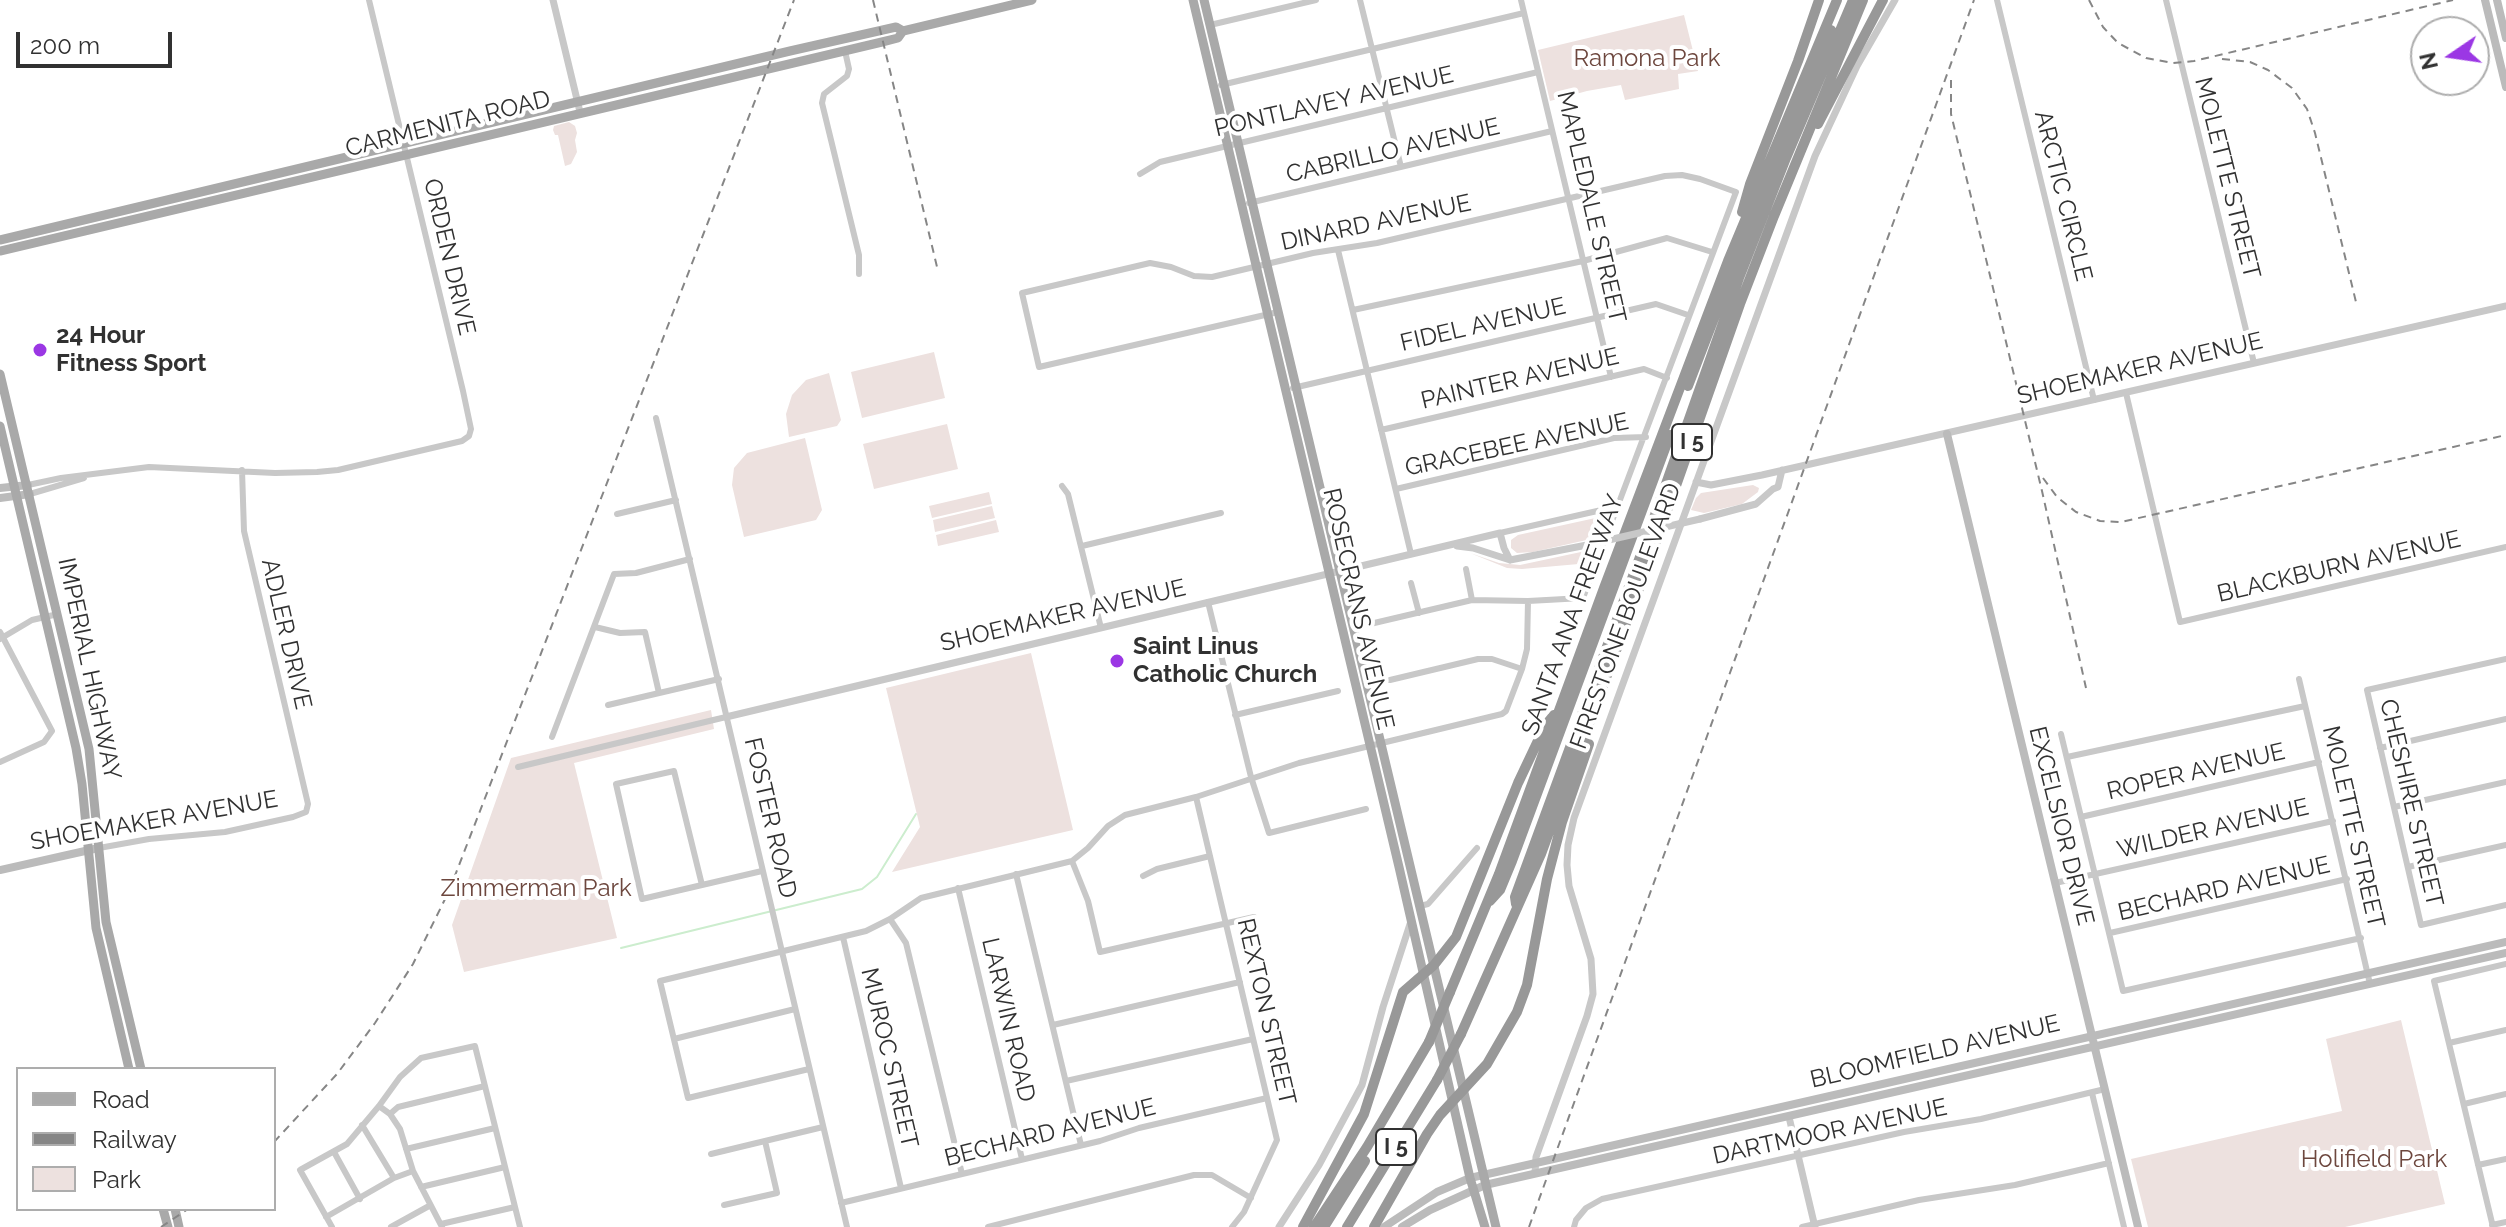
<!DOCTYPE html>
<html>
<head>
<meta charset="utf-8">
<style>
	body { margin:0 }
	#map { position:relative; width:2506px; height:1227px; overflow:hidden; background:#fff; font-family:Raleway,sans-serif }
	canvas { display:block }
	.legend { position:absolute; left:16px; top:1067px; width:260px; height:144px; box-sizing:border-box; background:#fff; border:2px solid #adadad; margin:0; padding:10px 14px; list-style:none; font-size:24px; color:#313131 }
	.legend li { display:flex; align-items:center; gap:16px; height:40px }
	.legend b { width:40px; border:2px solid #adadad }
	.north { position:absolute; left:2410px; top:16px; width:80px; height:80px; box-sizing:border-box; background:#fff; border:2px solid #adadad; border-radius:50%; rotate:257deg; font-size:22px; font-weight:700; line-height:32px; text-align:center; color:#313131 }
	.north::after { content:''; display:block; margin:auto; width:28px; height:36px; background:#9b37e4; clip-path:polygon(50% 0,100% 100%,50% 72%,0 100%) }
	.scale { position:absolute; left:16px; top:32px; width:156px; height:36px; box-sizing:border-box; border:4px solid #313131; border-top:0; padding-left:10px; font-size:24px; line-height:28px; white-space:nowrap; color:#313131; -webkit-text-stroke:6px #fff; paint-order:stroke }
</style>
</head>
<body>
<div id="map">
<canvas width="2506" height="1227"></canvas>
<ul class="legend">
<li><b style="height:10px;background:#a9a9a9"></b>Road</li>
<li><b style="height:10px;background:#868686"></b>Railway</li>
<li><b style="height:22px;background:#ede1df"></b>Park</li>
</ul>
<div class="north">N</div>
<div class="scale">200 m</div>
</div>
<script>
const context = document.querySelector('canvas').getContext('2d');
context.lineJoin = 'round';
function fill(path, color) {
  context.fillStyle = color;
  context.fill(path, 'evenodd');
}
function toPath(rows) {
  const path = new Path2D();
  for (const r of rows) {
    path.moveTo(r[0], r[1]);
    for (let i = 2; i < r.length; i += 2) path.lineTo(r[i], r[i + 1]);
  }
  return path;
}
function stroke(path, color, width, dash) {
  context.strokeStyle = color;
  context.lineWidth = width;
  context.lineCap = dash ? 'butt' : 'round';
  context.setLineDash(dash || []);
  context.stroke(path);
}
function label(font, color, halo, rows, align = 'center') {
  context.font = font + ' Raleway,sans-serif';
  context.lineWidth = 8;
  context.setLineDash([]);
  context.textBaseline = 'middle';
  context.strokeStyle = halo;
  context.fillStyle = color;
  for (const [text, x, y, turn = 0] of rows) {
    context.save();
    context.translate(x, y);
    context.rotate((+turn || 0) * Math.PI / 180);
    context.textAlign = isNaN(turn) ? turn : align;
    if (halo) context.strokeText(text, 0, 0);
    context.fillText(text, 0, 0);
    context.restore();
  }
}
fill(toPath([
	[1684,15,1698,71,1678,74,1679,89,1625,100,1621,85,1587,91,1550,101,1538,50],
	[569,122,575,126,577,133,575,140,577,152,571,164,565,166,558,135,555,135,553,130,554,126],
	[934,352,945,398,862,418,851,372],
	[829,373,841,420,837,426,789,437,786,414,792,395,806,380],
	[947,424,958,469,874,489,863,444],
	[805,438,822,510,816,520,744,537,732,485,734,468,747,453],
	[1753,485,1759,488,1758,492,1742,504,1704,513,1691,510,1696,498,1701,493],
	[989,492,992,504,932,518,929,506],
	[992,506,995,518,935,532,933,520],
	[1600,517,1604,524,1600,537,1533,552,1517,553,1511,548,1511,540,1518,535],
	[996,520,999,532,938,546,936,535],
	[1581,552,1594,553,1590,563,1522,569,1507,568,1470,553,1499,563,1520,565],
	[1031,653,1073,830,892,872,920,827,886,688],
	[711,710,714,729,574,763,617,938,464,972,452,925,511,758],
	[2401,1020,2445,1204,2345,1227,2148,1227,2131,1159,2342,1111,2326,1039]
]), '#ede1df');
stroke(toPath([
	[621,948,862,889,877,877,916,814]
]), '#ccedce', 2);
stroke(toPath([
	[1360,0,1401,167],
	[1521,0,1611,377],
	[1997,0,2094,400],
	[2166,0,2254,363],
	[1210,25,1316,0],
	[845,51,849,69,847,76,824,94,822,103,859,255,859,274],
	[1221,85,1524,13],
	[1140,174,1160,162,1538,72],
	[1249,203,1552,131],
	[1338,250,1411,554],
	[1353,310,1583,261,1667,238,1712,252],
	[1278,312,1039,367,1022,293,1150,263,1171,267,1194,276,1212,277,1313,253,1377,243,1665,176,1682,175,1700,179,1736,192,1583,598,1528,601,1472,600,1370,624,1364,622,1358,597],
	[1293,388,1656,304,1688,315],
	[2126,393,2180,622,2506,547],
	[656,418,847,1227],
	[1381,430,1644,369,1667,378],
	[28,485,61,478,149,467,275,473,317,472,338,470,462,441,469,436,471,429,463,391,369,0],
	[1062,486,1068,494,1101,628],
	[1396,489,1614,438,1646,437],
	[30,494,84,478],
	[617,514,676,500],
	[1500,533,1606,509,1617,511],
	[1082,546,1221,513],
	[1466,569,1472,600],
	[1411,583,1419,613],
	[1208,602,1251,777,1269,833,1366,809],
	[595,627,620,633,645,632,659,693],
	[0,632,52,731,44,742,0,762],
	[0,639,32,620,58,614],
	[2506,659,2367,690,2421,925,2506,905],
	[2299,679,2370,984],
	[1390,680,1478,659,1492,659,1522,669],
	[608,705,719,679],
	[1235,715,1338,691],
	[2061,734,2123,991,2361,938],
	[552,737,614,574,636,573,690,559],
	[2380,748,2506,719],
	[2067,757,2305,706],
	[518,767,726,717],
	[1196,797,1277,1140,1244,1212,1232,1227],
	[2394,807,2506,782],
	[2081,817,2319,762],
	[99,848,149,839,225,832,293,817,306,812,308,804,244,531,242,470],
	[1072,861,1088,901,1100,952,1254,917],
	[2408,867,2506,845],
	[1016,874,1081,1145],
	[1143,876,1157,869,1210,856],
	[2055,883,2333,821],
	[702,885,674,771,616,784,642,899,762,871],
	[958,888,1022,1159],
	[1420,906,1428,904,1477,848],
	[890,919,906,943,962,1174],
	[2110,933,2347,879],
	[843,937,901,1188],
	[1053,1025,1240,982],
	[674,1039,795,1009],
	[2449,1043,2506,1030],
	[809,1069,688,1098,660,981,866,931,890,919,921,898,1072,861,1088,848,1108,826,1125,815,1196,797,1299,763,1502,714,1506,711,1522,669,1527,649,1528,601],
	[1066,1081,1253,1039],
	[2092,1093,2124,1227],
	[2464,1104,2506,1094],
	[379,1106,390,1114,400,1129,413,1171,442,1227],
	[390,1114,398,1107,485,1086],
	[362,1125,394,1178],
	[406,1149,495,1128],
	[334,1152,360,1199],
	[711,1154,823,1127],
	[2478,1165,2506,1159],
	[421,1187,505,1167],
	[841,1203,1100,1141,1139,1128,1267,1098],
	[724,1205,777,1193,765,1141],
	[326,1217,394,1178,413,1171],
	[441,1224,515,1207],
	[2492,1225,2506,1222],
	[332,1227,300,1170,347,1144,379,1106,400,1077,421,1058,475,1046,520,1227],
	[391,1227,429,1206],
	[988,1227,1194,1175,1212,1175,1251,1198],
	[1574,1227,1576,1220,1586,1208,1602,1199,1904,1132,1981,1119,2105,1089],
	[1802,1227,1919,1200,2015,1185,2109,1163],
	[2493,1227,2434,981,2506,964]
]), '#c8c8c8', 6);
stroke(toPath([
	[553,0,580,112],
	[1696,482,1711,485,1762,475,2506,306],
	[1700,519,1756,504,1773,489,1778,487,1782,470],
	[1457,546,1473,548,1510,560,1587,545],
	[726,717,1500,533,1504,548,1510,560],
	[1789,1117,1815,1227],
	[1535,1173,1536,1157,1587,1016,1593,994,1591,959,1569,886,1567,865,1568,845,1574,818,1815,156,1857,66,1895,0],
	[1279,1227,1319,1165,1362,1085,1383,1007,1411,921]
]), '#c8c8c8', 7);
stroke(toPath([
	[2485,0,2506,87],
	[2497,0,2506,38],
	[1947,434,2138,1227],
	[0,488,28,485],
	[0,498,30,494],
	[0,870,94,849],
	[1384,1227,1437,1192,1470,1178,2506,942],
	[1402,1227,1430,1210,1485,1185,2506,953]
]), '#bbb', 8);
stroke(toPath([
	[1193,0,1399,867,1470,1178,1485,1227],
	[1204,0,1496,1227],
	[0,240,790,51,896,27,903,31],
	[0,251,882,42,898,38,903,31,1032,0],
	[0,374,89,749,106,922,141,1069],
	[0,426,76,748,82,784,96,928,129,1069],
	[163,1209,168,1227],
	[175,1209,179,1227]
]), '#a9a9a9', 9);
stroke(toPath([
	[1818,124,1883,0],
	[1742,212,1750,184,1798,61,1819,0],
	[1688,386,1751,222,1831,30],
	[1490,901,1500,890,1512,861,1670,435],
	[1516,904,1515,897,1644,546,1739,278,1786,158,1853,0],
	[1450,992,1499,874,1604,588,1728,261,1837,0],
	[1461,1034,1541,854,1659,534,1740,304,1774,216,1863,0],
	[1303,1227,1364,1114,1403,992,1434,965,1456,937,1518,783,1545,726,1554,715],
	[1314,1227,1367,1147,1429,1042],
	[1324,1227,1365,1161],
	[1347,1227,1437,1080],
	[1374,1227,1427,1134,1440,1115,1487,1064,1517,1012,1527,985,1547,879,1562,822,1589,744]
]), '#989898', 10);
stroke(toPath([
	[873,0,938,271],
	[2089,0,2103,27,2118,43,2146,58,2173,63,2194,61,2453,0],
	[2222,59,2250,62,2268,70,2292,88,2307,109,2315,133,2356,302],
	[1951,80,1951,114,2042,491,2086,688],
	[2043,478,2057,497,2076,512,2100,521,2121,522,2506,435],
	[274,1142,337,1074,375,1023,413,964,449,891,794,0],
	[161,1227,188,1209],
	[1529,1227,1974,0]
]), '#868686', 2, [8, 6]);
stroke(toPath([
	[1587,545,1700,519]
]), '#c8c8c8', 7);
stroke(toPath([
	[1429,1042,1450,992],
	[1437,1080,1461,1034]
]), '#989898', 10);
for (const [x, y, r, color] of [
	[40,350,8,"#9b37e4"],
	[1117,661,8,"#9b37e4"]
]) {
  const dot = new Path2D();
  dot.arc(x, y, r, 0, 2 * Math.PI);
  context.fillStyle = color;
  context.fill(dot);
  stroke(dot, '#fff', 3);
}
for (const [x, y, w] of [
	[1692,442,40],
	[1396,1147,40]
]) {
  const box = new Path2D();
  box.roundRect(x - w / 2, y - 18, w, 36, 6);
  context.fillStyle = '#fff';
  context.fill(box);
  stroke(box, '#313131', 2);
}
label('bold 22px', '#313131', null, [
	["I 5",1692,442],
	["I 5",1396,1147]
]);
label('24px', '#6d473e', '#fff', [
	["Ramona Park",1647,59],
	["Zimmerman Park",536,889],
	["Holifield Park",2374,1160]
]);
label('24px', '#313131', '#fff', [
	["PONTLAVEY AVENUE",1334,102,-13],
	["CARMENITA ROAD",448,124,-14],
	["CABRILLO AVENUE",1393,151,-13],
	["MOLETTE STREET",2227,178,76],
	["ARCTIC CIRCLE",2063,196,76],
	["MAPLEDALE STREET",1591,207,77],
	["DINARD AVENUE",1376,223,-12],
	["ORDEN DRIVE",449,257,77],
	["FIDEL AVENUE",1483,325,-13],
	["SHOEMAKER AVENUE",2140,369,-13],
	["PAINTER AVENUE",1520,379,-13],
	["GRACEBEE AVENUE",1517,445,-12],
	["BLACKBURN AVENUE",2339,567,-13],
	["ROSECRANS AVENUE",1358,609,77],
	["SANTA ANA FREEWAY",1573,615,-70],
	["SHOEMAKER AVENUE",1063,616,-13],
	["FIRESTONE BOULEVARD",1626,616,-70],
	["ADLER DRIVE",286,634,77],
	["IMPERIAL HIGHWAY",89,669,78],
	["ROPER AVENUE",2196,772,-13],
	["CHESHIRE STREET",2411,803,77],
	["FOSTER ROAD",770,818,77],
	["SHOEMAKER AVENUE",154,821,-10],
	["EXCELSIOR DRIVE",2061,826,76],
	["MOLETTE STREET",2353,827,77],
	["WILDER AVENUE",2213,829,-13],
	["BECHARD AVENUE",2224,889,-13],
	["REXTON STREET",1266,1012,77],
	["LARWIN ROAD",1008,1020,77],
	["BLOOMFIELD AVENUE",1935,1052,-13],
	["MUROC STREET",889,1058,77],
	["DARTMOOR AVENUE",1830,1132,-12],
	["BECHARD AVENUE",1050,1133,-14]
]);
label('bold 24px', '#313131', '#fff', [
	["24 Hour",56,336],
	["Fitness Sport",56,364],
	["Saint Linus",1133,647],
	["Catholic Church",1133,675]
], 'left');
</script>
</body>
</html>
